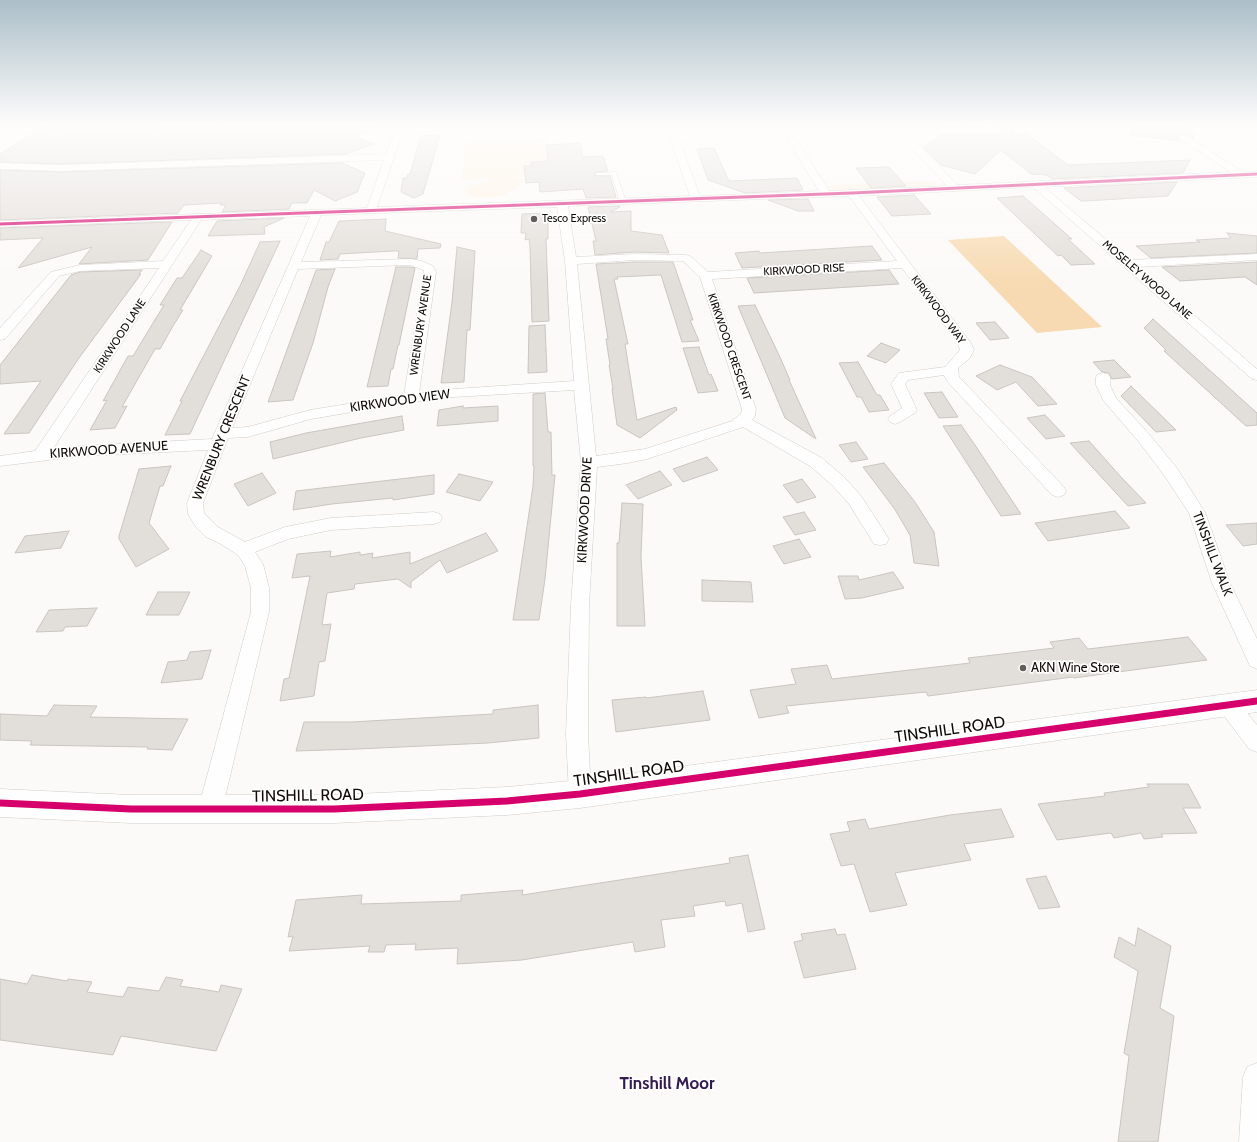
<!DOCTYPE html>
<html>
<head>
<meta charset="utf-8">
<style>
	body { margin:0 }
	canvas { display:block; background:#fcfaf8 }
</style>
</head>
<body>
<canvas width="1257" height="1142"></canvas>
<script>
const context = document.querySelector('canvas').getContext('2d');
context.lineJoin = 'round';
function fill(path, color) {
  context.fillStyle = color;
  context.fill(path, 'evenodd');
}
function toPath(rows) {
  const path = new Path2D();
  for (const r of rows) {
    path.moveTo(r[0], r[1]);
    for (let i = 2; i < r.length; i += 2) path.lineTo(r[i], r[i + 1]);
  }
  return path;
}
function stroke(path, color, width, dash) {
  context.strokeStyle = color;
  context.lineWidth = width;
  context.lineCap = dash ? 'butt' : 'round';
  context.setLineDash(dash || []);
  context.stroke(path);
}
function label(font, color, halo, rows, align = 'center') {
  context.font = font + ' Cabin,sans-serif';
  context.lineWidth = 3.5;
  context.setLineDash([]);
  context.textBaseline = 'middle';
  context.strokeStyle = halo;
  context.fillStyle = color;
  for (const [text, x, y, turn = 0] of rows) {
    context.save();
    context.translate(x, y);
    context.rotate((+turn || 0) * Math.PI / 180);
    context.textAlign = isNaN(turn) ? turn : align;
    if (halo) context.strokeText(text, 0, 0);
    context.fillText(text, 0, 0);
    context.restore();
  }
}
fill(toPath([
	[546,138,547,155,552,161,531,162,532,166,524,166,535,176,514,177,514,178,522,178,523,183,505,195,479,198,471,196,467,193,466,189,470,186,488,182,488,178,461,180,467,141],
	[927,181,935,182,938,185,936,186,837,191,828,188,831,185]
]), '#fdf1e1');
fill(toPath([
	[1004,236,1102,327,1037,333,948,240]
]), '#f7dab1');
const building = toPath([
	[269,124,378,124,378,127,354,136,374,144,346,154,60,164,0,162,0,154,42,128,112,130,269,124],
	[1131,124,1189,124,1194,139,1186,134,1179,135,1178,138,1181,141,1131,135,1131,124],
	[1013,131,1013,136,1026,133,1065,163,1069,165,1190,160,1183,173,1052,179,1047,175,1031,174,1001,150,975,174,941,165,923,147,942,135,998,134,1013,131],
	[440,135,423,194,414,198,401,192,403,178,407,178,408,174,410,174,421,136,440,135],
	[580,143,583,157,603,156,608,171,597,172,594,175,597,176,610,176,616,197,586,198,583,189,540,192,539,182,526,183,524,166,532,166,531,162,548,161,546,145,580,143],
	[714,148,729,181,797,178,803,190,745,193,708,180,697,149,714,148],
	[342,163,365,173,357,192,335,201,314,190,307,203,292,203,289,209,222,212,226,205,220,205,222,203,184,205,178,213,0,220,0,170,60,172,342,163],
	[889,167,906,186,871,188,856,168,889,167],
	[1177,182,1168,196,1085,201,1081,201,1064,188,1177,182],
	[914,195,931,214,892,216,877,197,914,195],
	[1023,196,1072,239,1068,239,1095,264,1071,265,1061,255,1058,256,997,198,1023,196],
	[808,199,814,211,798,211,768,200,808,199],
	[619,206,620,207,610,212,631,211,631,231,662,235,669,253,634,252,595,255,593,241,596,241,588,207,619,206],
	[548,213,548,239,546,239,549,321,532,322,530,247,529,239,525,240,526,233,521,233,522,214,548,213],
	[284,218,264,227,265,234,208,236,217,221,284,218],
	[386,219,385,231,441,244,440,248,418,249,417,259,398,258,399,251,393,251,340,254,338,259,320,260,326,242,329,242,339,221,386,219],
	[172,222,148,260,79,264,92,247,18,268,43,238,0,240,0,228,172,222],
	[1227,233,1257,236,1257,253,1151,258,1136,246,1200,242,1196,240,1231,238,1227,233],
	[280,241,190,434,165,435,182,401,180,401,240,286,260,242,280,241],
	[872,246,882,260,742,268,735,253,759,251,760,253,872,246],
	[457,247,475,251,470,330,467,330,464,382,441,383,452,302,457,247],
	[201,250,212,256,180,310,183,310,173,326,160,349,155,349,122,407,127,406,115,428,90,430,107,400,103,401,128,356,133,356,164,305,160,305,177,278,182,278,201,250],
	[634,262,673,262,693,320,690,320,699,341,682,342,661,275,617,277,618,279,614,279,628,344,625,344,637,420,676,407,677,410,640,438,617,425,612,389,613,389,609,365,610,365,606,339,608,339,596,264,634,262],
	[1257,262,1257,285,1245,277,1180,281,1162,267,1257,262],
	[396,267,410,267,415,268,399,345,398,345,393,369,391,369,388,386,367,387,396,267],
	[335,269,328,287,313,343,293,400,268,402,316,270,335,269],
	[142,270,139,274,141,274,79,358,29,433,4,434,41,381,0,384,0,365,71,275,80,272,142,270],
	[889,270,899,284,754,293,747,278,889,270],
	[755,305,779,355,790,380,789,380,816,439,785,418,738,306,755,305],
	[1153,319,1257,413,1257,425,1246,426,1164,351,1166,350,1144,328,1153,319],
	[995,322,1009,338,990,340,976,323,995,322],
	[545,325,547,372,528,373,529,326,545,325],
	[881,343,900,350,886,363,867,356,881,343],
	[699,347,709,375,711,374,718,391,698,393,683,348,699,347],
	[1114,360,1131,377,1112,379,1109,373,1102,372,1093,362,1114,360],
	[858,362,877,395,880,395,889,410,869,412,861,397,857,397,839,363,858,362],
	[1000,365,1032,377,1057,404,1038,406,1016,382,997,390,976,376,1000,365],
	[1131,386,1176,430,1156,432,1121,396,1131,386],
	[942,392,958,417,939,418,924,393,942,392],
	[545,393,548,432,551,432,552,475,555,475,545,579,539,620,513,620,533,486,534,466,533,466,533,394,545,393],
	[463,406,463,408,498,406,498,421,437,426,439,410,463,406],
	[1045,415,1065,436,1046,439,1027,418,1045,415],
	[402,416,404,430,361,438,273,459,270,442,306,433,402,416],
	[961,425,975,445,1021,514,1001,516,943,426,961,425],
	[1089,441,1121,477,1146,503,1128,506,1070,443,1089,441],
	[856,442,868,459,851,462,839,445,856,442],
	[707,457,718,470,683,482,673,469,707,457],
	[884,463,915,502,934,532,939,566,914,563,910,535,894,508,863,467,884,463],
	[171,466,163,486,160,486,149,523,169,549,136,567,119,539,119,536,139,469,171,466],
	[660,471,672,485,638,499,626,485,660,471],
	[262,473,276,493,248,506,234,484,262,473],
	[459,474,493,482,480,501,446,492,459,474],
	[434,475,434,494,393,500,393,498,332,504,293,510,296,491,434,475],
	[802,479,816,497,797,503,783,485,802,479],
	[622,503,643,504,641,557,645,626,617,626,617,543,619,543,622,503],
	[1115,511,1130,528,1048,541,1035,523,1115,511],
	[804,512,816,530,795,535,783,517,804,512],
	[1257,523,1257,544,1243,546,1226,525,1257,523],
	[69,531,61,548,15,553,25,536,69,531],
	[486,533,498,551,447,573,440,560,411,582,411,588,398,579,355,584,354,589,327,593,322,625,331,624,325,661,319,662,314,696,280,701,284,679,289,678,310,576,292,578,297,554,331,551,330,557,360,552,360,555,373,553,372,558,410,552,410,564,486,533],
	[799,539,811,557,784,564,773,546,799,539],
	[893,572,904,588,862,598,845,599,838,576,858,576,859,580,893,572],
	[702,580,751,582,753,602,702,601,702,580],
	[158,592,190,592,179,615,146,615,158,592],
	[97,608,87,626,65,627,63,631,36,632,49,610,97,608],
	[1188,637,1207,660,1074,678,1073,677,928,696,926,692,786,706,789,713,759,718,750,690,796,684,791,669,827,665,832,679,970,663,968,658,1054,648,1050,642,1079,638,1088,649,1188,637],
	[211,650,202,679,161,683,168,662,187,660,190,652,211,650],
	[703,691,710,720,616,732,612,700,646,697,646,698,703,691],
	[54,705,97,706,90,717,188,719,172,750,147,749,148,747,30,745,32,741,0,740,0,714,47,716,54,705],
	[538,705,539,738,488,743,358,749,296,751,304,722,351,722,493,714,493,710,538,705],
	[1147,784,1188,784,1201,808,1183,808,1197,833,1161,834,1163,837,1144,839,1141,833,1114,838,1111,833,1057,840,1038,804,1105,796,1104,793,1149,787,1147,784],
	[1001,809,1014,837,964,844,971,860,895,873,907,905,870,912,854,864,841,866,830,834,850,831,847,822,865,819,869,829,950,815,1001,809],
	[748,855,765,929,748,932,742,903,726,906,725,901,693,906,695,916,661,920,665,947,635,952,633,942,522,960,457,964,458,948,415,950,416,944,386,945,384,952,368,952,370,946,289,951,293,936,288,937,296,900,362,895,361,904,461,901,461,895,523,890,522,895,730,863,729,858,748,855],
	[1046,876,1060,907,1039,909,1026,879,1046,876],
	[1138,928,1171,946,1160,1008,1174,1016,1158,1142,1118,1142,1129,1056,1124,1053,1138,971,1114,957,1119,937,1135,946,1138,928],
	[835,929,837,935,845,934,856,969,804,978,794,942,803,940,801,934,835,929],
	[32,975,67,981,68,979,92,982,87,992,123,997,128,987,159,991,166,977,183,980,180,986,201,989,219,992,221,985,242,989,216,1051,121,1036,113,1055,0,1040,0,979,27,984,32,975]
]);
fill(building, '#e2ded9');
stroke(building, '#c9c6c0', 1);
const service = toPath([
	[616,172,626,202,625,203,620,202,612,175,597,175,595,174,597,173,616,172]
]);
const minor = toPath([
	[397,124,405,124,377,207,690,196,665,124,673,124,700,196,819,191,778,124,787,124,829,191,947,186,894,129,893,127,897,124,900,125,904,129,998,127,1012,124,1031,124,998,133,909,134,957,185,1231,172,1179,138,1180,136,1186,136,1243,172,1257,171,1257,177,1044,187,1130,260,1257,254,1257,260,1138,267,1257,369,1257,380,1252,379,1033,187,859,196,971,343,974,350,969,359,958,368,959,377,1064,487,1066,491,1064,495,1058,497,1052,495,947,381,944,375,908,380,905,384,917,410,915,413,900,422,895,424,890,422,888,419,890,416,902,408,891,384,899,373,945,367,960,350,958,343,902,268,712,279,756,409,755,416,752,420,822,458,844,477,861,496,889,539,886,544,880,545,874,544,849,504,832,485,810,466,743,427,647,459,628,463,597,467,589,605,588,734,591,794,588,802,580,805,572,802,569,794,566,734,571,605,581,462,574,390,454,397,411,402,311,419,248,437,228,438,203,503,204,513,218,527,245,542,285,527,331,518,434,512,440,514,442,518,440,522,434,524,331,530,288,539,255,552,263,564,269,588,269,612,222,810,218,818,210,821,202,818,198,810,251,612,251,588,245,566,238,555,221,544,206,537,196,527,188,514,187,503,208,450,81,456,0,466,0,456,35,451,159,268,80,271,59,276,5,339,0,340,0,328,51,272,80,265,163,261,191,220,0,227,0,221,367,208,384,160,60,171,0,169,0,163,60,165,386,154,397,124],
	[849,196,897,261,708,272,690,256,686,255,634,254,576,257,568,206,849,196],
	[557,207,565,261,574,381,454,389,419,393,436,272,433,266,422,261,410,259,301,262,321,215,557,207],
	[310,216,212,439,81,446,53,449,201,220,310,216],
	[634,260,683,261,700,277,742,409,741,414,732,421,645,449,596,456,577,264,634,260],
	[410,265,424,270,424,272,404,395,310,410,248,427,232,428,298,269,410,265],
	[1103,373,1108,374,1110,377,1110,385,1116,398,1149,434,1176,467,1205,512,1230,583,1257,639,1257,669,1250,666,1212,583,1189,513,1164,475,1139,442,1103,400,1096,385,1096,377,1098,374,1103,373],
	[1229,697,1236,699,1257,725,1257,752,1249,749,1222,713,1219,706,1222,699,1229,697],
	[1257,1063,1257,1142,1239,1142,1243,1077,1247,1067,1257,1063]
]);
const tertiary = toPath([
	[1257,690,1257,712,580,808,507,815,334,823,131,823,0,817,0,789,131,795,334,795,507,787,580,780,1257,690]
]);
stroke(service, '#d0ccc7', 1);
stroke(minor, '#d0ccc7', 1);
stroke(tertiary, '#d0ccc7', 1);
fill(service, '#fffefe');
fill(minor, '#fffefe');
fill(tertiary, '#fffefe');
stroke(toPath([
	[0,224,852,193,1257,174]
]), '#d6006c', 3);
stroke(toPath([
	[0,803,131,809,334,809,507,801,580,794,1257,701]
]), '#d6006c', 7);
const sky = context.createLinearGradient(0, 0, 0, 284);
sky.addColorStop(0, '#abbec8');
sky.addColorStop(0.44, '#fefdfc');
sky.addColorStop(1, '#fefdfc00');
context.fillStyle = sky;
context.fillRect(0, 0, 1257, 284);
for (const [x, y, r, color] of [
	[534,219,4,"#635e59"],
	[1023,668,4,"#635e59"]
]) {
  const dot = new Path2D();
  dot.arc(x, y, r, 0, 2 * Math.PI);
  context.fillStyle = color;
  context.fill(dot);
  stroke(dot, '#fff', 1.5);
}
label('11px', '#100a04', '#fff', [
	["Tesco Express",542,219]
], 'left');
label('11px', '#100a04', '#fff', [
	["KIRKWOOD RISE",804,270,-3],
	["MOSELEY WOOD LANE",1147,280,41],
	["KIRKWOOD WAY",938,310,53],
	["WRENBURY AVENUE",421,325,-82],
	["KIRKWOOD LANE",120,336,-57],
	["KIRKWOOD CRESCENT",729,347,71]
]);
label('13px', '#100a04', '#fff', [
	["KIRKWOOD VIEW",400,401,-8],
	["WRENBURY CRESCENT",222,438,-68],
	["KIRKWOOD AVENUE",109,450,-4],
	["KIRKWOOD DRIVE",585,510,-87],
	["TINSHILL WALK",1212,554,69]
]);
label('13px', '#100a04', '#fff', [
	["AKN Wine Store",1031,668]
], 'left');
label('16px', '#100a04', '#fff', [
	["TINSHILL ROAD",950,730,-8],
	["TINSHILL ROAD",629,774,-8],
	["TINSHILL ROAD",308,796,-1]
]);
label('bold 17px', '#321a53', '#fff', [
	["Tinshill Moor",667,1084]
]);
</script>
</body>
</html>
